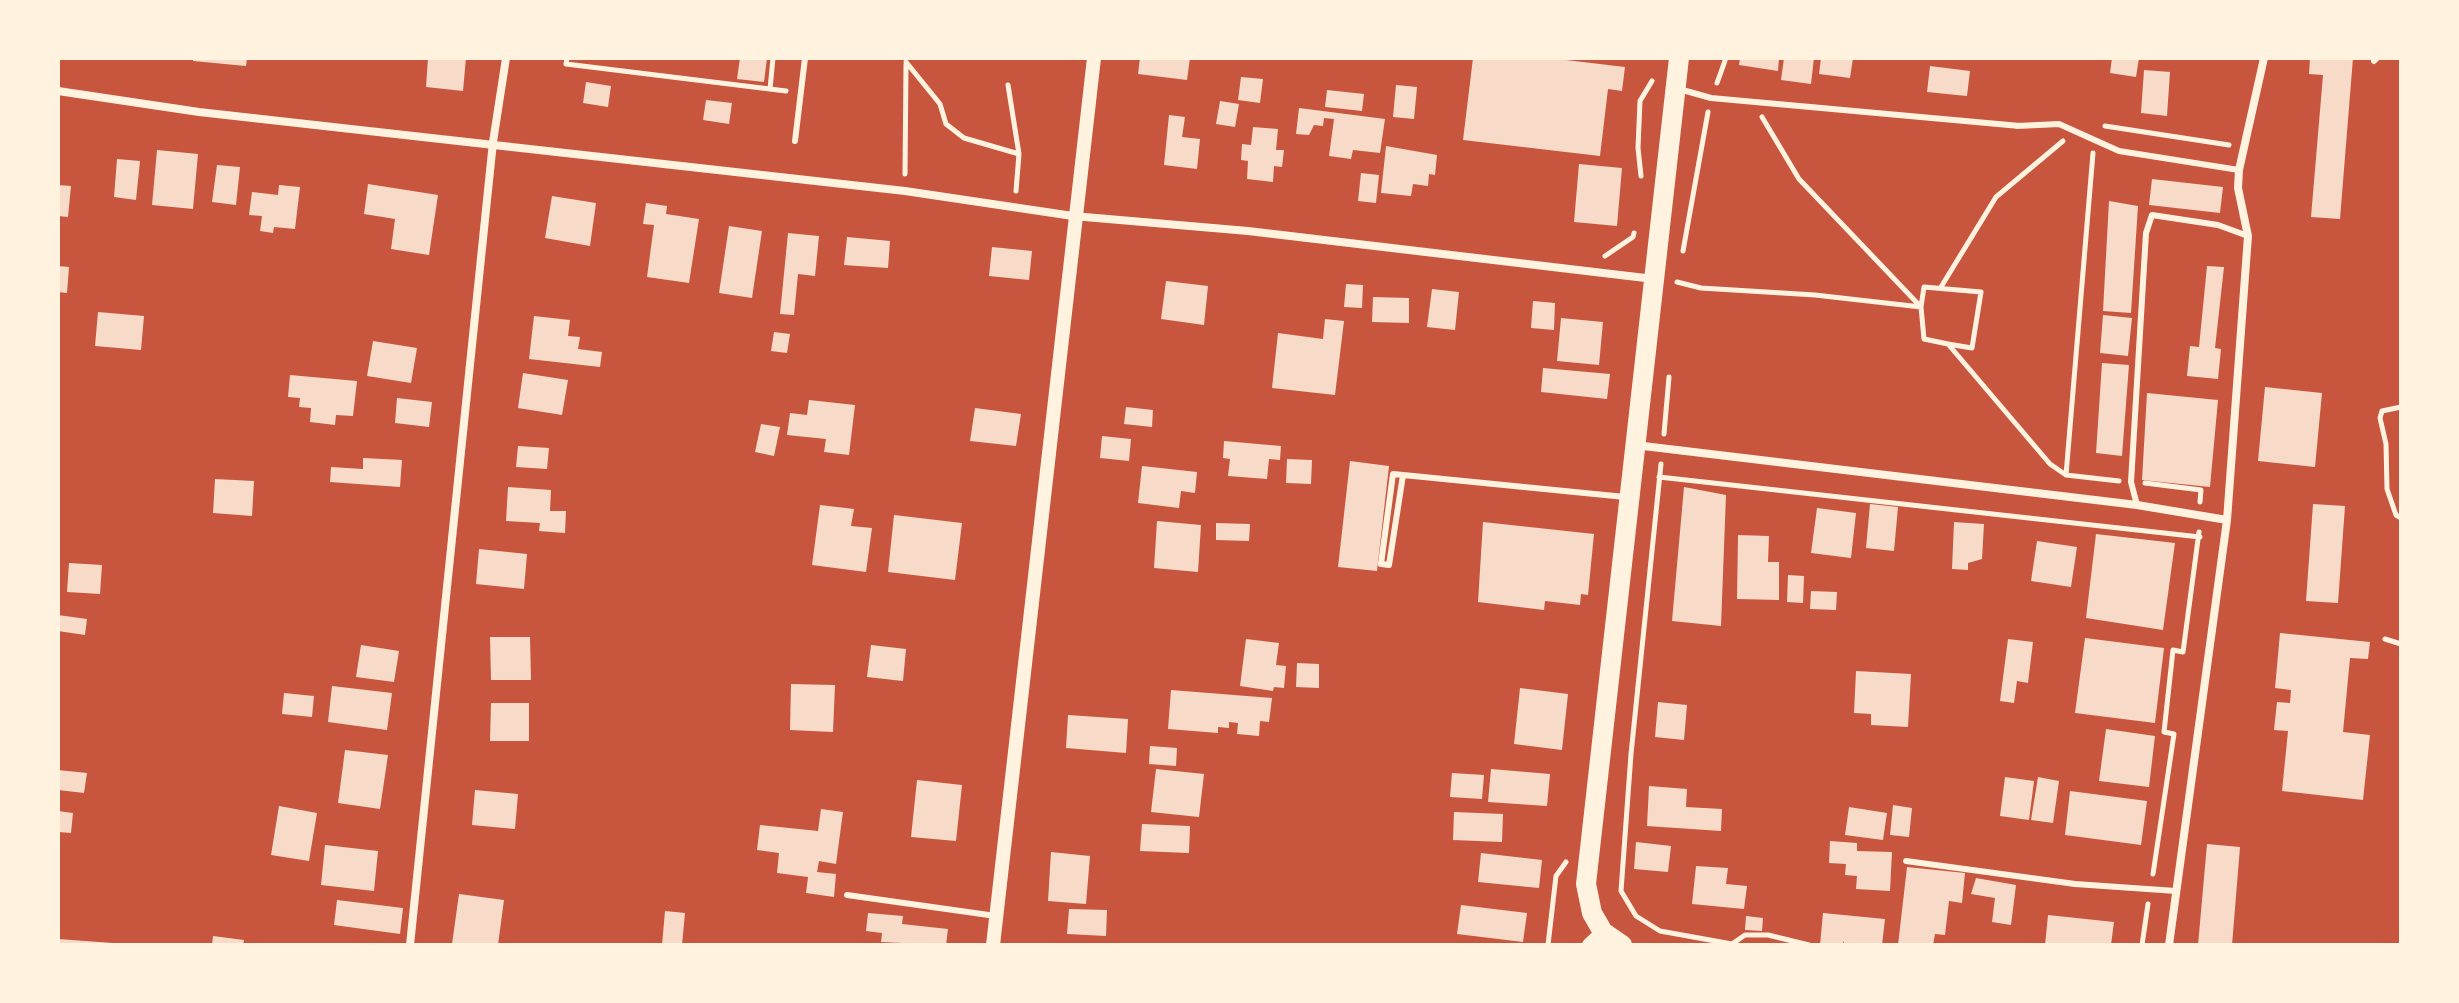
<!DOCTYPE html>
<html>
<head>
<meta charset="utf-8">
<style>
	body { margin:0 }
	#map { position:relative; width:2459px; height:1003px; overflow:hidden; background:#c8553d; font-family:"DM Sans",sans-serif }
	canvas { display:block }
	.frame { position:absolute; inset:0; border:60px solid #fff3e0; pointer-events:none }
</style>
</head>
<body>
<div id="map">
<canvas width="2459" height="1003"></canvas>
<div class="frame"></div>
</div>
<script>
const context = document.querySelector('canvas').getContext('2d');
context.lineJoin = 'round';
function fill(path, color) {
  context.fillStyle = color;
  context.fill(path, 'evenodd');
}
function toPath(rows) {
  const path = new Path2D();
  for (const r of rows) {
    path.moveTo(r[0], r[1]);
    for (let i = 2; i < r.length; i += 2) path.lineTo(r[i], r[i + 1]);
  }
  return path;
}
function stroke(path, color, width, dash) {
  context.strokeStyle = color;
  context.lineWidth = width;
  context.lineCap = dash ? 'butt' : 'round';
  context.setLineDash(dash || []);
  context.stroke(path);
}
fill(toPath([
	[193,58,247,58,246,66,193,61],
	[428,58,466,58,463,91,426,87],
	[740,58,767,58,764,82,737,79],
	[1140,58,1190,58,1187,80,1138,74],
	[1473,58,1549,58,1625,67,1622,91,1608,89,1600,156,1463,140],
	[1740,58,1779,58,1778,71,1739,65],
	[1784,58,1814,58,1811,84,1781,80],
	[1821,58,1853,58,1850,78,1819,74],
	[2112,58,2139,58,2136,77,2110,73],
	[2310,58,2353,58,2340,219,2311,217,2323,75,2309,74],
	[1930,66,1970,71,1967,96,1927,92],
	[2144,70,2170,72,2167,116,2141,113],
	[1241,77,1263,79,1260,103,1238,100],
	[586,82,611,86,608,107,583,103],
	[1396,85,1417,87,1414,119,1393,117],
	[1327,90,1364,94,1362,111,1325,107],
	[706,100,732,103,729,124,703,120],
	[1220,101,1239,104,1235,127,1216,124],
	[1299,108,1385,119,1380,153,1353,150,1351,159,1329,156,1334,119,1324,118,1323,126,1314,125,1309,135,1296,134],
	[1169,115,1185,117,1182,137,1200,139,1197,169,1164,165],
	[1253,127,1278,129,1276,150,1284,150,1282,167,1274,166,1273,182,1247,179,1248,161,1241,160,1242,144,1251,145],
	[1386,146,1437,155,1435,175,1429,174,1428,186,1413,184,1411,196,1381,193],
	[157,150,198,154,193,209,152,205],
	[117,159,140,161,136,200,114,197],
	[1579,164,1622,168,1617,226,1574,222],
	[217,165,240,167,236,205,212,202],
	[1361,173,1379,175,1376,203,1358,201],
	[2152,179,2223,187,2220,213,2149,205],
	[368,184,438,195,429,255,391,249,395,219,364,214],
	[58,185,71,186,68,217,58,216],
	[279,185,300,187,295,229,274,227,273,233,260,231,262,216,249,215,252,192,278,195],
	[552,196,596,203,590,246,545,238],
	[2109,201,2138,206,2131,313,2103,311],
	[646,203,667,206,666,214,699,219,689,283,647,277,654,225,643,224],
	[729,226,762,231,752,298,719,293],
	[788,233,819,236,815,276,798,274,794,315,780,314],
	[847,237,890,241,888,268,844,265],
	[992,247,1032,251,1029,280,989,276],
	[58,266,69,267,67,293,58,292],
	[2207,266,2224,267,2215,348,2221,349,2218,379,2187,376,2190,346,2199,347],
	[1166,281,1208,286,1204,325,1161,319],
	[1346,284,1363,285,1362,308,1344,307],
	[1432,289,1459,292,1455,330,1427,327],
	[1373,297,1409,298,1409,323,1372,322],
	[1533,301,1555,303,1554,330,1531,328],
	[98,312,144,316,141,350,95,346],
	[2103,315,2132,318,2128,356,2100,353],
	[534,316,570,320,568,336,580,337,578,349,602,352,600,367,529,359],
	[1561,318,1603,322,1599,365,1557,361],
	[1325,319,1344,321,1335,395,1272,388,1278,333,1323,339],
	[774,332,790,334,787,353,771,351],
	[373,341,417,348,411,383,367,376],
	[2102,363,2129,365,2122,456,2096,453],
	[1543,368,1610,374,1607,399,1541,392],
	[523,373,568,380,562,415,518,408],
	[290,375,357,381,353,416,336,415,335,425,310,422,311,408,299,407,300,398,288,397],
	[2265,387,2322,393,2315,467,2258,461],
	[2147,393,2218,400,2210,487,2142,480],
	[397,398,432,402,429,427,395,423],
	[809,400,855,405,849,455,824,452,826,439,787,435,790,413,807,415],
	[1126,407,1153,410,1152,427,1124,424],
	[975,408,1021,414,1016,446,970,441],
	[761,424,780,427,774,456,755,452],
	[1102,436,1131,439,1129,461,1100,458],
	[1224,441,1281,446,1280,460,1269,459,1267,479,1228,476,1230,459,1223,458],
	[518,446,549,448,547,469,516,467],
	[363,458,402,460,400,487,330,482,331,467,363,469],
	[1287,459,1312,460,1311,484,1286,483],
	[1350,461,1389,466,1377,571,1338,567],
	[1142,466,1197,472,1195,493,1181,491,1179,508,1138,503],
	[215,479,254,481,252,516,213,513],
	[508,487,551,490,550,511,566,511,565,533,539,531,540,523,506,521],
	[1684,487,1726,495,1721,626,1672,621],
	[1870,504,1898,507,1894,551,1866,548],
	[2313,504,2345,506,2338,603,2306,601],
	[820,505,854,509,851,526,872,528,866,572,812,565],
	[1817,508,1856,513,1851,558,1811,553],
	[894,515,962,523,955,580,888,572],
	[1157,521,1201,525,1198,572,1154,568],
	[1483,522,1594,534,1588,595,1581,594,1580,605,1545,601,1544,610,1478,602],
	[1954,522,1984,524,1982,559,1968,563,1968,570,1952,569],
	[1216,523,1250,524,1249,541,1216,540],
	[2096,534,2175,543,2163,630,2086,618],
	[1738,535,1769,536,1768,562,1779,562,1779,600,1737,599],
	[2037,541,2077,547,2071,587,2031,581],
	[479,549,527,554,524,589,476,584],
	[69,563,102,565,100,594,67,592],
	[1788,575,1804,576,1803,603,1787,602],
	[1811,591,1837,592,1836,610,1810,609],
	[58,615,87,619,85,635,58,631],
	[2280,633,2370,642,2368,659,2350,658,2343,732,2370,735,2363,800,2282,791,2288,731,2274,730,2277,702,2290,703,2291,690,2275,688],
	[490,637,530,637,531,680,491,680],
	[2085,638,2164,648,2155,723,2075,713],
	[1246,639,1279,643,1276,665,1286,666,1284,688,1274,687,1273,691,1240,686],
	[2008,639,2033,642,2028,683,2017,681,2014,703,2000,701],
	[361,645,399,651,394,682,356,677],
	[871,645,906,649,903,681,867,677],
	[1297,663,1319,664,1319,688,1296,687],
	[1856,671,1911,674,1908,727,1871,725,1871,714,1854,713],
	[791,684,835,685,833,732,790,730],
	[332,686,392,693,387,730,328,722],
	[1520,688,1568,694,1562,750,1514,744],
	[1171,690,1272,698,1269,722,1260,721,1259,736,1237,734,1238,723,1229,722,1229,728,1218,727,1218,733,1168,729],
	[284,693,314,696,312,717,282,714],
	[1658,702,1687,705,1684,740,1655,737],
	[491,703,529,703,529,741,490,741],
	[1068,715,1128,719,1126,753,1066,748],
	[2106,729,2155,736,2149,787,2099,781],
	[1150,746,1177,748,1176,766,1149,764],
	[345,750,388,755,380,809,338,803],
	[1156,769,1204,774,1199,817,1151,812],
	[1491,769,1550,774,1547,806,1488,802],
	[58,770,87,773,84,793,58,790],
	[1452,773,1484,775,1482,799,1450,797],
	[2005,777,2034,781,2029,820,2000,816],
	[2038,777,2059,781,2053,823,2031,820],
	[917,780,962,785,956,841,911,837],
	[1649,786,1687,789,1686,807,1722,809,1721,831,1647,826],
	[475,790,518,794,515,829,472,825],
	[2070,791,2147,801,2141,845,2065,835],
	[1893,805,1912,808,1909,837,1890,835],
	[279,806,317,813,309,861,271,855],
	[1849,807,1887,813,1883,840,1845,835],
	[821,809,843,812,836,864,819,861,817,872,836,874,834,897,806,893,808,877,777,873,779,853,757,850,760,825,818,831],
	[58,811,73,813,71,833,58,832],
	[1454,812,1503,814,1502,842,1453,840],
	[1142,824,1190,826,1189,853,1140,851],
	[1830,841,1857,843,1857,851,1892,852,1890,891,1856,889,1857,876,1845,875,1846,864,1829,863],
	[1636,842,1671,846,1668,872,1634,869],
	[2207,844,2240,847,2232,945,2198,945],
	[325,845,378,851,374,891,321,885],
	[1051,852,1090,856,1086,904,1048,901],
	[1481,853,1542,860,1539,888,1478,882],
	[1696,866,1728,868,1726,884,1747,886,1744,909,1692,904],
	[1907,867,1965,873,1962,903,1949,901,1945,935,1935,934,1933,945,1898,945],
	[1976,878,2016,885,2011,925,1992,922,1995,898,1971,894],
	[459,894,504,900,498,945,452,944],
	[337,900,403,908,400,934,334,925],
	[1461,905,1527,913,1523,942,1457,934],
	[1069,909,1107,910,1106,936,1067,934],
	[665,911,685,913,682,945,662,945],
	[868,913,903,916,902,924,948,929,946,945,881,942,882,933,866,931],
	[1823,913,1885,919,1882,945,1845,945,1843,941,1843,945,1820,945],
	[2048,915,2114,922,2111,945,2045,945],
	[1746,916,1763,918,1762,931,1745,930],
	[213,936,244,940,243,945,212,945],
	[58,939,113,943,113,945,58,945]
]), '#f7dbc8');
stroke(toPath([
	[567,58,566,64,786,91],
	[906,62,940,104,946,124,964,138,1019,154],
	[1717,83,1726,58],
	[1008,85,1019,154,1016,191],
	[770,89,773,58],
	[1762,117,1799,179,1921,307,1924,287,1981,292,1972,348,1948,344],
	[2105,126,2229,145],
	[905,174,906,64],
	[1641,176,1638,148,1640,101,1652,81],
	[1683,251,1708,112],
	[1605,256,1633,237,1634,233],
	[1677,282,1701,288,1815,295,1921,307,1924,339,1948,344,2050,464,2066,475,2119,481],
	[1941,287,1996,197,2063,141],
	[2401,407,2382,411,2380,418,2386,444,2387,489,2396,515,2401,518],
	[1664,434,1669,377],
	[1661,464,1631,754,1621,891,1636,916,1660,931,1732,944,1745,935,1768,935,1809,945],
	[2066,475,2093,153],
	[1659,477,2200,537],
	[2145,483,2201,490,2200,502],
	[2385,639,2401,644],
	[2153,874,2174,734,2164,732,2173,650,2183,652,2199,532],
	[1548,945,1556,876,1566,862],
	[2142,945,2148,904]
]), '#fff3e0', 5);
stroke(toPath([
	[2374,61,2377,58],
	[1679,89,1711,98,2020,126],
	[2017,126,2059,124,2119,151,2239,170],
	[795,141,805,58],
	[1403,475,1389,565,1381,564,1393,474,1625,497],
	[2137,505,2131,482,2146,233,2152,215,2218,225,2248,236],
	[1906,861,2075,884,2176,891],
	[847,895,996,916]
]), '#fff3e0', 6);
stroke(toPath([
	[58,91,199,112,905,191,1073,216,1248,231,1654,279],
	[1635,445,2137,505,2227,520],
	[410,945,493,142,506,58],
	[2169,945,2227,520,2248,236,2238,188,2239,170,2264,58]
]), '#fff3e0', 8);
stroke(toPath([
	[993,945,1094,58],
	[1589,945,1603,932]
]), '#fff3e0', 14);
stroke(toPath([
	[1622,945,1603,932,1592,913,1586,884,1679,58]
]), '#fff3e0', 20);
</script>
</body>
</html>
